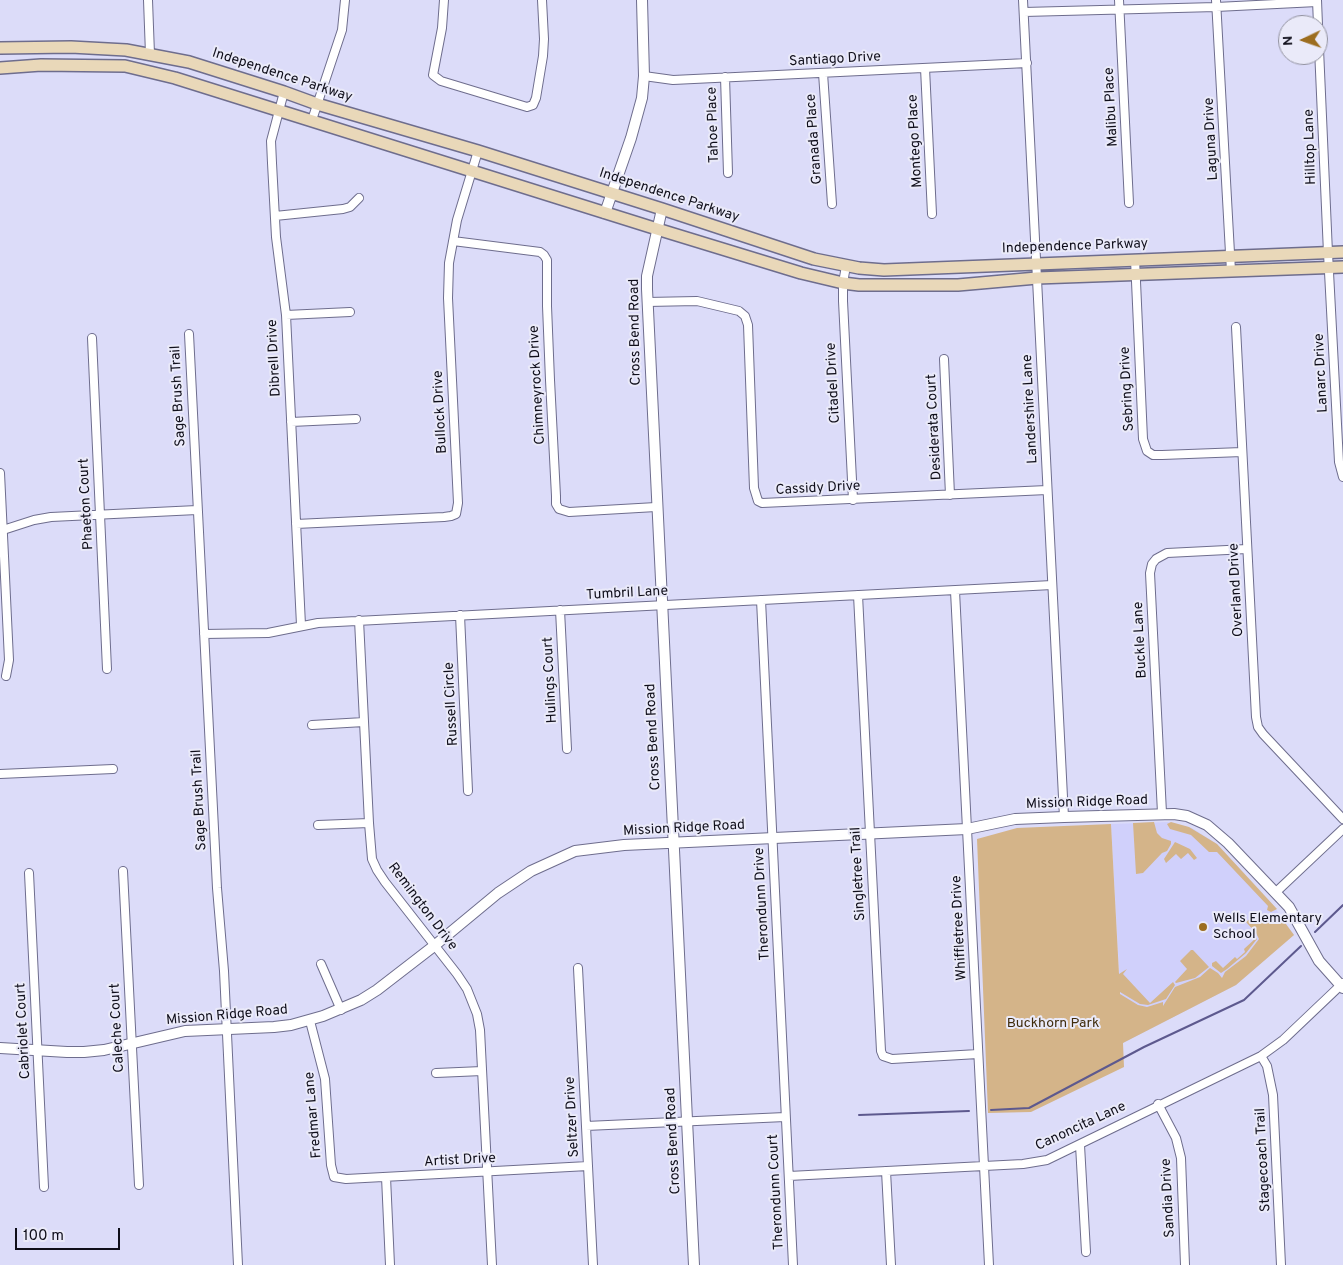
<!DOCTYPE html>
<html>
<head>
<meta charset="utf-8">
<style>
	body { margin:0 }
	#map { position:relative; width:1343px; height:1265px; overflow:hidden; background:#dcdcf9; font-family:Overpass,sans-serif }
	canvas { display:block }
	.north { position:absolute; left:1278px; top:15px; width:50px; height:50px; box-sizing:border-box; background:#eaeaf9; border:1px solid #9292a0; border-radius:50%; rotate:267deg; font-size:14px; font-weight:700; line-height:20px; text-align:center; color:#0f0e1a }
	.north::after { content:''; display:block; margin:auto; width:18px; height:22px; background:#9c6d1f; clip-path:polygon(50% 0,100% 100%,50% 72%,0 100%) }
	.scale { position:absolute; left:15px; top:1228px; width:105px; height:22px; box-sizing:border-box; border:2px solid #0f0e1a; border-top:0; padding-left:6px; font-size:15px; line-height:18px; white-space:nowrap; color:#0f0e1a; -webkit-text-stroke:4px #eaeaf9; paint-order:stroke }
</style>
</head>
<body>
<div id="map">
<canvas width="1343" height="1265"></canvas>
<div class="north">N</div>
<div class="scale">100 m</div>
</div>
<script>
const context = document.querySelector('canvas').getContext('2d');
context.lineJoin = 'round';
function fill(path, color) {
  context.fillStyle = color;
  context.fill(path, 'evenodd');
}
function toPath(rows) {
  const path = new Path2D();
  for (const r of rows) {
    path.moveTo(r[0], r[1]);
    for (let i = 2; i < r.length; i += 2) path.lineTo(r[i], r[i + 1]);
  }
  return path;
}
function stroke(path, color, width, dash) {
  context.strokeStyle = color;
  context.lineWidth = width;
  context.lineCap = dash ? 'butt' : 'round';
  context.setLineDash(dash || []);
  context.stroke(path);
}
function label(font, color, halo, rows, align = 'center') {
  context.font = font + ' Overpass,sans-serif';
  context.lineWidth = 4;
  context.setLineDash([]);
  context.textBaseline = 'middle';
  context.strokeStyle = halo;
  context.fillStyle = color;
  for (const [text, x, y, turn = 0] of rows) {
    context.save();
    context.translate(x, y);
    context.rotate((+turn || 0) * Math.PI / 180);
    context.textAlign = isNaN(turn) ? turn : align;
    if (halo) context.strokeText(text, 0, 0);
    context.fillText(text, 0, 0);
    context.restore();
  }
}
fill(toPath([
	[1168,822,1192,828,1217,844,1273,905,1294,935,1236,985,1123,1043,1111,824]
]), '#d0d0fb');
fill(toPath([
	[1154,822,1157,833,1162,838,1171,841,1171,844,1167,851,1162,853,1143,873,1136,874,1133,823],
	[1171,822,1189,827,1217,844,1277,909,1271,912,1267,910,1268,906,1217,852,1209,852,1191,835,1170,829,1167,824],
	[1111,824,1119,974,1127,969,1123,974,1150,1003,1173,982,1175,985,1166,999,1148,1005,1140,1004,1120,992,1120,994,1138,1005,1147,1007,1163,1002,1163,1006,1175,987,1200,977,1210,968,1218,973,1222,978,1225,972,1246,956,1259,939,1256,933,1246,922,1253,916,1260,922,1262,921,1271,923,1283,920,1294,935,1236,985,1123,1043,1124,1067,1031,1112,988,1113,977,839,1017,828],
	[1175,842,1190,849,1197,858,1194,860,1188,853,1181,859,1176,854,1166,863,1164,859],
	[1256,938,1257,939,1246,953,1227,969,1221,973,1212,966,1212,963,1216,961,1223,968,1235,957,1237,959,1245,952,1244,949],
	[1191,950,1193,950,1209,967,1195,978,1176,983,1175,982,1187,969,1180,961]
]), '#d4b489');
stroke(toPath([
	[1315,932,1343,905],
	[991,1110,1029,1108,1144,1047,1244,1000,1301,946],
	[859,1115,969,1111]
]), '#5d598e', 2);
const minor = toPath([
	[148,0,150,54],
	[444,0,442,28,433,75,441,81,527,107,533,105,536,98,543,56,544,39,542,0],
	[1023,0,1064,817],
	[1119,0,1129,203],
	[1216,0,1231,271],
	[1317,0,1318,25],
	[1024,12,1216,7,1317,2],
	[1318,26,1328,253,1339,462,1343,477],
	[925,68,932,214],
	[823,73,832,204],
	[644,76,673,80,1027,63],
	[725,77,728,173],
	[284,92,271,141,272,163,276,237,286,315,301,625],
	[312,120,342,30,345,0],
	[275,216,343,209,350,207,359,198],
	[453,241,540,252,544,255,547,260,547,306,550,380,556,496,556,504,559,509,569,512,656,507],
	[1135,259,1143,439,1147,451,1153,455,1162,455,1242,452],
	[846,266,843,283,843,301,853,500],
	[647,302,697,301,739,311,745,316,748,325,754,488,758,501,762,503,1047,490],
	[286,315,350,312],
	[1236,327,1256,717,1258,727,1263,734,1343,819],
	[189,334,217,888,224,971,238,1265],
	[92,338,107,669],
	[944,359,950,495],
	[291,422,356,419],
	[0,473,9,660,6,676],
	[296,524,444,517,451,516,456,514,458,503,448,298,449,263,457,220,478,151],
	[0,531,34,520,51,517,197,510],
	[955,591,989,1265],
	[858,595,881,1051,883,1056,892,1059,978,1054],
	[761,600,793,1265],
	[560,610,567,749],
	[460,615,468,791],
	[359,620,369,823,372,859,377,870,385,882,457,974,467,989,477,1014,480,1030,492,1265],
	[204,634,268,633,318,623,1052,585],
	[312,725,364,722],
	[0,774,113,769],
	[1162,813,1150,573,1152,564,1156,559,1167,553,1247,549],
	[318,825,369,823],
	[123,871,139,1185],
	[29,873,44,1187],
	[1275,893,1343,829],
	[321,964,341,1010],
	[578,968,593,1265],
	[310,1021,325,1079,331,1165,334,1177,346,1179,588,1166],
	[1261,1056,1267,1066,1273,1095,1281,1265],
	[436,1073,482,1071],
	[1158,1104,1176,1138,1181,1158,1185,1265],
	[586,1126,785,1117],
	[1080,1145,1086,1252],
	[886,1171,891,1265],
	[789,1176,1023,1164,1047,1160,1261,1056,1283,1040,1343,983],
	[386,1177,390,1265]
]);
const tertiary = toPath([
	[662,209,647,276,647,289,694,1265],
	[605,213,631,138,642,98,644,76,642,0],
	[0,1048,67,1052,84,1052,104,1050,185,1031,274,1027,291,1025,323,1016,361,1000,377,990,434,946,498,893,531,871,575,851,624,845,967,829,1015,819,1064,817,1174,814,1187,816,1207,825,1228,843,1289,907,1319,961,1343,988]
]);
const secondary = toPath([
	[0,48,71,47,126,50,189,62,284,92,317,104,478,151,662,209,814,259,859,268,884,270,1343,252],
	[0,68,41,65,125,66,175,78,657,229,801,273,843,283,859,285,958,285,1037,278,1343,267]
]);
stroke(minor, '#6e6d8d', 10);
stroke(tertiary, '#6e6d8d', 12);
stroke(secondary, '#6e6d8d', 14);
stroke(minor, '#fff', 8);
stroke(tertiary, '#fff', 10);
stroke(secondary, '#e9d8b9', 11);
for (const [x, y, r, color] of [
	[1203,927,5,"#9c6d1f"]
]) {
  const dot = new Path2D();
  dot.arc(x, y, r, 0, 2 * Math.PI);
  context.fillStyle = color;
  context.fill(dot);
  stroke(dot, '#eaeaf9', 2);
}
label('14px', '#0f0e1a', '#eaeaf9', [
	["Santiago Drive",835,60,-3],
	["Independence Parkway",282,76,18],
	["Malibu Place",1112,107,-93],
	["Tahoe Place",714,125,-92],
	["Granada Place",815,139,-94],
	["Laguna Drive",1212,139,-93],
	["Montego Place",916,141,-93],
	["Hilltop Lane",1311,147,-92],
	["Independence Parkway",669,196,18],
	["Independence Parkway",1075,247,-2],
	["Cross Bend Road",636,332,-91],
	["Dibrell Drive",275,358,-93],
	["Lanarc Drive",1322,373,-93],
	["Citadel Drive",834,383,-93],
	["Chimneyrock Drive",538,385,-93],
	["Sebring Drive",1128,389,-93],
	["Sage Brush Trail",179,396,-93],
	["Landershire Lane",1031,409,-93],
	["Bullock Drive",441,412,-93],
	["Desiderata Court",935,427,-93],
	["Cassidy Drive",818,489,-3],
	["Phaeton Court",87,504,-93],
	["Overland Drive",1237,590,-93],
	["Tumbril Lane",627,594,-3],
	["Buckle Lane",1141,640,-93],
	["Hulings Court",551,680,-93],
	["Russell Circle",452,704,-93],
	["Cross Bend Road",654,737,-93],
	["Sage Brush Trail",200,800,-93],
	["Mission Ridge Road",1087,803,-2],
	["Mission Ridge Road",684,829,-3],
	["Singletree Trail",859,874,-93],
	["Therondunn Drive",763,904,-93],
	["Remington Drive",422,907,53],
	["Whiffletree Drive",960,928,-93],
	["Mission Ridge Road",227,1016,-5],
	["Caleche Court",118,1028,-93],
	["Cabriolet Court",24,1031,-93],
	["Fredmar Lane",314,1115,-95],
	["Seltzer Drive",573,1117,-93],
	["Canoncita Lane",1081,1127,-25],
	["Cross Bend Road",674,1141,-93],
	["Stagecoach Trail",1264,1160,-93],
	["Artist Drive",460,1161,-3],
	["Therondunn Court",777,1192,-93],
	["Sandia Drive",1169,1198,-93]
]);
label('14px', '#0f0e1a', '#eaeaf9', [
	["Wells Elementary",1213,919],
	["School",1213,935]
], 'left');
label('14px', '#3f2b0b', '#eaeaf9', [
	["Buckhorn Park",1053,1024]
]);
</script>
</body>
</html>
